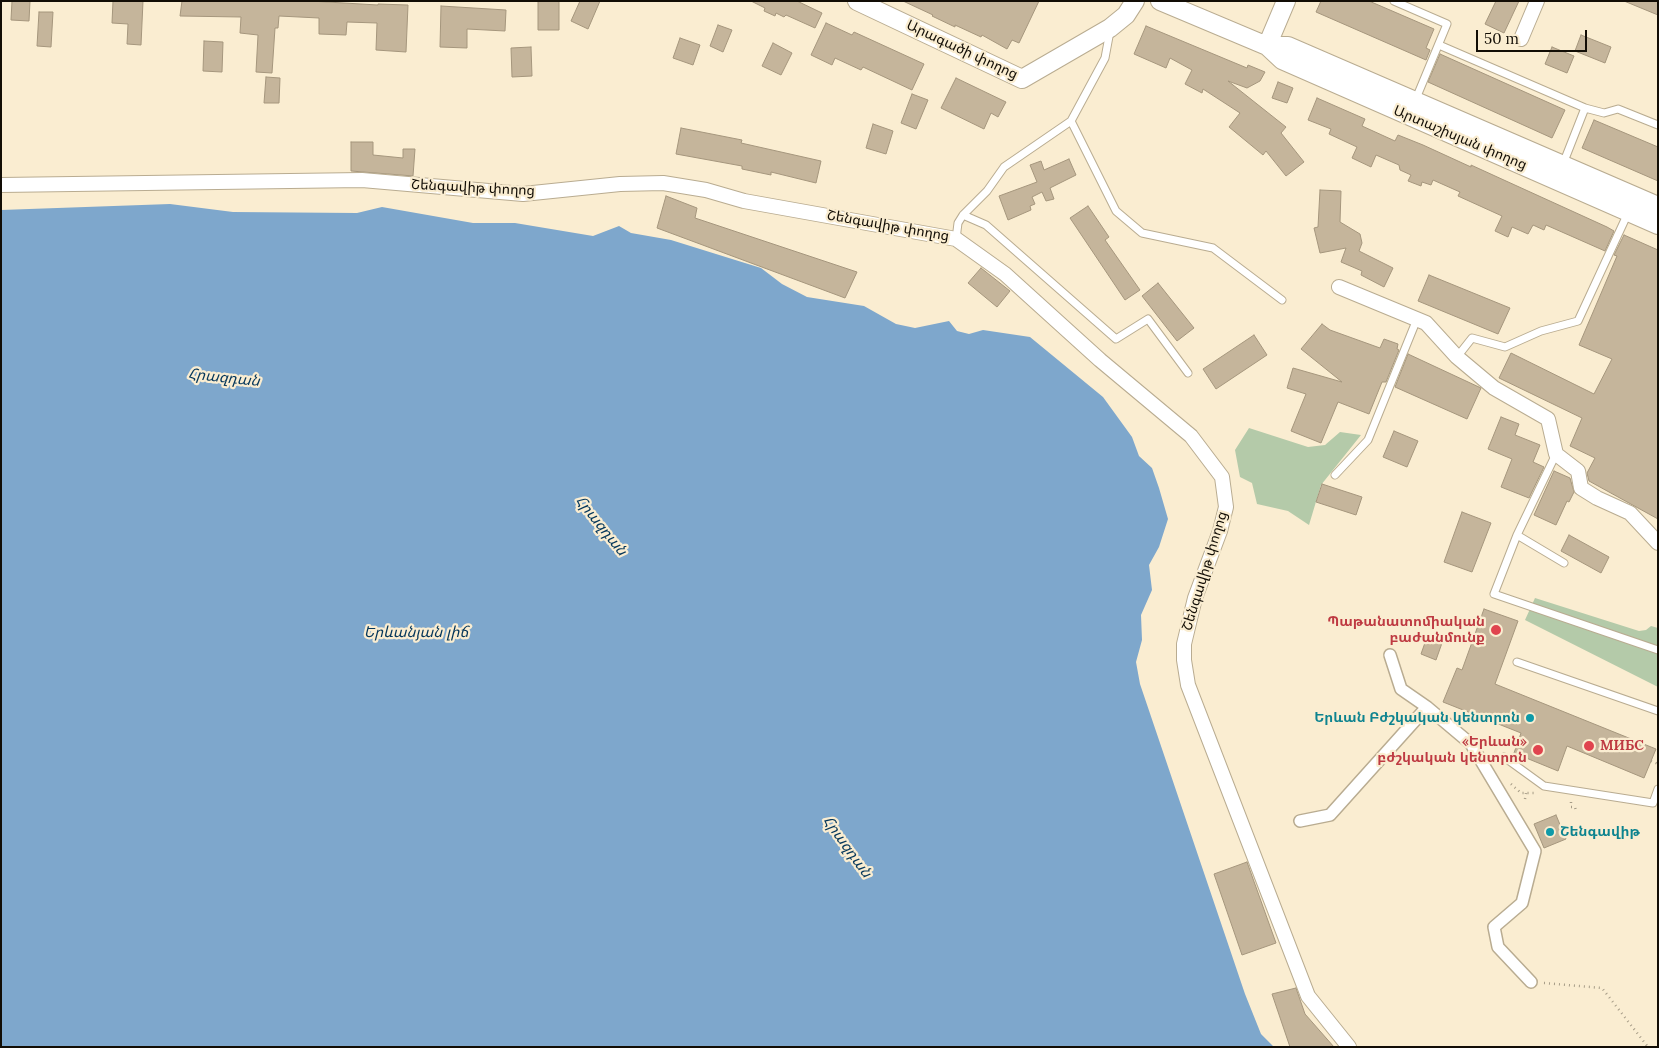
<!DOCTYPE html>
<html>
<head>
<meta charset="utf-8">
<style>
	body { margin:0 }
	#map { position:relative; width:1659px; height:1048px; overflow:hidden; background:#faedd1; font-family:Lora,serif }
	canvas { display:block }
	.frame { position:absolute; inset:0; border:2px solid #120d05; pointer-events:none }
	.scale { position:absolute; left:1476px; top:30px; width:111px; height:22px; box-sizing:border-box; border:2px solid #120d05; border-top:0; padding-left:6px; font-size:15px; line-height:18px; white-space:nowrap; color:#120d05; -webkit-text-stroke:4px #faedd1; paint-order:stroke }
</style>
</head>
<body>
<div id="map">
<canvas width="1659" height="1048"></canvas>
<div class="frame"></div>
<div class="scale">50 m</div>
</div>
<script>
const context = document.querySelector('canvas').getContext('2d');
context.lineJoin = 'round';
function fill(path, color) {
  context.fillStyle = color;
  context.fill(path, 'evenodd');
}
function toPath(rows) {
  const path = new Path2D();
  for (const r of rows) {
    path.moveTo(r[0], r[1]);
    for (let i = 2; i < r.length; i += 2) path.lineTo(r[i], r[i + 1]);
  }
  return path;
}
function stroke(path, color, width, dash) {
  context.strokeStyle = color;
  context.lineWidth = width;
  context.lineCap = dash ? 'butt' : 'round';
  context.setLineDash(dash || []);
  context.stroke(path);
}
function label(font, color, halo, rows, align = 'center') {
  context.font = font + ' Lora,"Noto Sans Armenian",serif';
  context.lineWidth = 4.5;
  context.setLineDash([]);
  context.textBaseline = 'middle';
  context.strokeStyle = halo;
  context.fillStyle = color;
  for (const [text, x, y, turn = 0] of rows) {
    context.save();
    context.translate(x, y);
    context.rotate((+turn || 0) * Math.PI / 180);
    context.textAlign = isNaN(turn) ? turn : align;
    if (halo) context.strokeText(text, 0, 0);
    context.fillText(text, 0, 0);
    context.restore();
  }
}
fill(toPath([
	[1249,428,1308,447,1325,445,1340,432,1361,435,1321,485,1309,525,1288,511,1257,504,1252,483,1240,477,1235,450],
	[1535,598,1639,631,1646,630,1651,626,1658,628,1658,687,1525,620]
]), '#b4caa9');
fill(toPath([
	[170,204,233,212,357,213,382,207,473,223,515,223,593,236,619,226,631,233,671,240,761,268,782,284,807,297,864,306,896,324,915,328,949,321,957,331,969,334,983,330,1030,337,1103,397,1132,437,1139,456,1152,468,1159,488,1168,519,1159,547,1149,565,1152,590,1141,615,1142,640,1136,662,1140,684,1245,994,1261,1034,1274,1047,1,1047,1,210]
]), '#7ea7cc');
const building = toPath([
	[12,1,30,1,29,21,11,20,12,1],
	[113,1,143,1,141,45,127,44,128,24,112,23,113,1],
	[182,1,310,1,378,5,378,4,408,5,406,52,376,50,377,23,347,22,346,35,319,34,319,18,279,16,278,28,275,28,272,73,256,72,258,35,240,33,241,17,180,16,182,1],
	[538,1,559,1,559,30,538,30,538,1],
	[580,1,600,1,588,29,571,21,580,1],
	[751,1,797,1,822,13,815,28,786,15,784,17,776,13,775,16,764,11,765,8,751,1],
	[903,1,1039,1,1019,43,1012,40,1007,49,982,35,981,37,955,25,955,27,932,16,933,15,903,1],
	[1321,1,1369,1,1434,29,1426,48,1430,50,1426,60,1316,12,1321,1],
	[1496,1,1519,1,1504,33,1485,24,1496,1],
	[1624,1,1658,1,1658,15,1624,1],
	[441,6,506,10,505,31,467,29,467,48,440,47,441,6],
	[39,12,53,12,51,47,37,46,39,12],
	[826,23,852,35,854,32,924,64,912,90,863,67,861,70,835,58,832,65,811,55,826,23],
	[718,25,732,30,723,52,710,46,718,25],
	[1146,26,1247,68,1248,65,1265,72,1260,81,1247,88,1228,81,1286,127,1281,133,1304,162,1286,176,1266,151,1263,155,1229,127,1240,113,1203,89,1202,93,1185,84,1192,70,1170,58,1166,68,1134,54,1146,26],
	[1581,35,1611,47,1605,63,1575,51,1581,35],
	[680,38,700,45,693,65,673,58,680,38],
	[204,41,223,42,222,72,203,71,204,41],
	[773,43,792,53,781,75,762,66,773,43],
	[531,47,532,76,512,77,511,48,531,47],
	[1552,47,1574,56,1567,73,1545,64,1552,47],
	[1440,54,1565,110,1552,138,1428,82,1440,54],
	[266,77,280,78,279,103,264,103,266,77],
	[956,78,1006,102,998,117,991,113,984,129,941,108,956,78],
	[1278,82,1293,88,1287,103,1272,98,1278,82],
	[912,94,928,100,916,129,901,123,912,94],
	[1317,98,1365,119,1362,126,1395,141,1398,135,1423,145,1471,167,1471,165,1506,181,1607,227,1614,231,1605,251,1546,225,1544,230,1533,225,1528,234,1512,227,1508,237,1495,231,1502,216,1458,196,1460,192,1433,180,1431,185,1422,182,1421,186,1408,181,1411,175,1400,170,1399,165,1376,155,1371,167,1352,158,1357,147,1329,134,1331,129,1308,120,1317,98],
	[1594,120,1658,147,1658,181,1582,148,1594,120],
	[873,124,893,131,886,154,866,148,873,124],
	[681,128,742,140,741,143,821,161,816,183,771,172,771,175,742,169,742,166,676,154,681,128],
	[351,142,373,142,373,155,403,158,403,149,415,149,413,176,351,171,351,142],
	[1069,159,1076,175,1050,188,1054,199,1046,201,1042,192,1032,197,1035,204,1030,206,1031,210,1008,220,999,196,1037,182,1030,165,1041,161,1044,170,1069,159],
	[1320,190,1341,191,1340,222,1360,234,1362,243,1359,251,1393,268,1384,287,1361,275,1362,271,1341,262,1346,248,1320,253,1314,228,1318,227,1320,190],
	[666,196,697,208,695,218,857,272,845,298,657,228,666,196],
	[1088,206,1109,237,1105,240,1140,290,1125,300,1070,218,1088,206],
	[1624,235,1658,250,1658,519,1589,481,1587,473,1595,458,1570,446,1582,418,1499,378,1511,353,1594,394,1612,359,1579,345,1617,256,1614,255,1624,235],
	[981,268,1010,291,997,307,968,283,981,268],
	[1429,275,1510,308,1498,334,1418,301,1429,275],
	[1158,283,1194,328,1177,341,1142,296,1158,283],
	[1322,324,1330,330,1380,348,1384,339,1398,344,1397,349,1399,350,1386,382,1382,382,1369,414,1338,402,1321,443,1291,431,1306,394,1287,388,1293,368,1342,382,1301,349,1322,324],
	[1254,335,1267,355,1216,389,1203,369,1254,335],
	[1408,354,1481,388,1467,419,1395,387,1408,354],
	[1501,417,1519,424,1515,435,1540,445,1533,462,1544,467,1529,498,1501,487,1512,459,1488,449,1501,417],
	[1394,431,1418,441,1407,467,1383,457,1394,431],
	[1554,471,1570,478,1574,492,1569,502,1567,501,1556,525,1534,515,1554,471],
	[1322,484,1362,497,1356,515,1316,502,1322,484],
	[1462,512,1491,523,1472,572,1444,562,1462,512],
	[1569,535,1609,557,1601,573,1561,551,1569,535],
	[1484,609,1518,621,1495,684,1656,749,1644,778,1567,746,1558,771,1514,753,1521,733,1443,702,1457,668,1462,670,1484,609],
	[1427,637,1442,643,1436,660,1421,654,1427,637],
	[1556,815,1566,839,1544,848,1534,824,1556,815],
	[1247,862,1276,943,1242,955,1214,874,1247,862],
	[1296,988,1305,1014,1334,1047,1290,1047,1272,994,1296,988]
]);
fill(building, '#c5b59b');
stroke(building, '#a5967d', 1);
const service = toPath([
	[1394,1,1447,24,1415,101],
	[1439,45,1585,108,1604,113,1618,109,1658,125],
	[1071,121,1116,211,1142,233,1213,248,1282,300],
	[1563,164,1585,108],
	[963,215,986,225,1116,339,1148,319,1188,373],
	[956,239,958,223,963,215,987,191,1004,167,1071,121,1105,58,1110,31],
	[1457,357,1472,338,1505,347,1541,331,1578,321,1628,213],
	[1556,454,1517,535,1564,563],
	[1335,475,1368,440,1417,319],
	[1517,535,1494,594,1658,650],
	[1517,662,1658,711],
	[1504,757,1544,786,1653,803,1658,789]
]);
const pedestrian = toPath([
	[1390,655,1401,689,1427,707,1471,744,1535,851,1522,903,1494,927,1498,947,1531,982],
	[1300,821,1330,815,1427,707]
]);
const minor = toPath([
	[1521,39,1537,1],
	[1,185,362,180,523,194,620,184,663,183,706,190,744,201,956,239,1005,274,1100,360,1191,436,1222,477,1226,507,1220,531,1195,598,1184,644,1184,660,1188,685,1308,996,1349,1047],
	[1339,287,1426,323,1457,357,1494,388,1548,419,1556,454,1578,471,1581,488,1597,498,1630,513,1658,543]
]);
const tertiary = toPath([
	[857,1,1022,79,1110,28,1126,15,1135,1],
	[1160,1,1267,46,1288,46,1658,206],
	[1267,46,1282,60,1658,225],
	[1267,46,1286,1]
]);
stroke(service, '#b9ac91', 9);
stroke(pedestrian, '#b9ac91', 14);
stroke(minor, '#b9ac91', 16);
stroke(tertiary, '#b9ac91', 20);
stroke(toPath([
	[1651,761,1658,764],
	[1511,784,1521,793,1535,793],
	[1525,799,1526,793],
	[1571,802,1571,807,1575,807,1576,811],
	[1544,983,1602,988,1648,1047]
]), '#a69c87', 2.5, [1, 4]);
stroke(service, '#fff', 7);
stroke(pedestrian, '#fff', 11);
stroke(minor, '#fff', 14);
stroke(tertiary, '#fff', 18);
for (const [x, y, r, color] of [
	[1496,630,6,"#e0444e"],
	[1530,718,5,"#0f9aa8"],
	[1589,746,6,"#e0444e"],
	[1538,750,6,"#e0444e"],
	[1550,832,5,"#0f9aa8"]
]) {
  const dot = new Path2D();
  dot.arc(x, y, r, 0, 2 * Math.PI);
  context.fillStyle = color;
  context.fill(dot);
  stroke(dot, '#faedd1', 2);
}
label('14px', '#120d05', '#faedd1', [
	["Արագածի փողոց",962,50,25],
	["Արտաշիսյան փողոց",1460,138,23],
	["Շենգավիթ փողոց",473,188,3],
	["Շենգավիթ փողոց",888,226,10],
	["Շենգավիթ փողոց",1205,571,-73]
]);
label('bold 14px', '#be3a42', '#faedd1', [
	["Պաթանատոմիական",1485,622],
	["բաժանմունք",1485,638],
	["«Երևան»",1527,742],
	["բժշկական կենտրոն",1527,758],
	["МИБС",1600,746,"left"]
], 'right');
label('bold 14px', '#0d838f', '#faedd1', [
	["Երևան Բժշկական կենտրոն",1520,718],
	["Շենգավիթ",1560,832,"left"]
], 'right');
label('italic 15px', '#04365a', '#faedd1', [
	["Հրազդան",224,378,6],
	["Հրազդան",601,526,51],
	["Երևանյան լիճ",416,633],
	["Հրազդան",847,847,54]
]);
</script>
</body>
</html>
